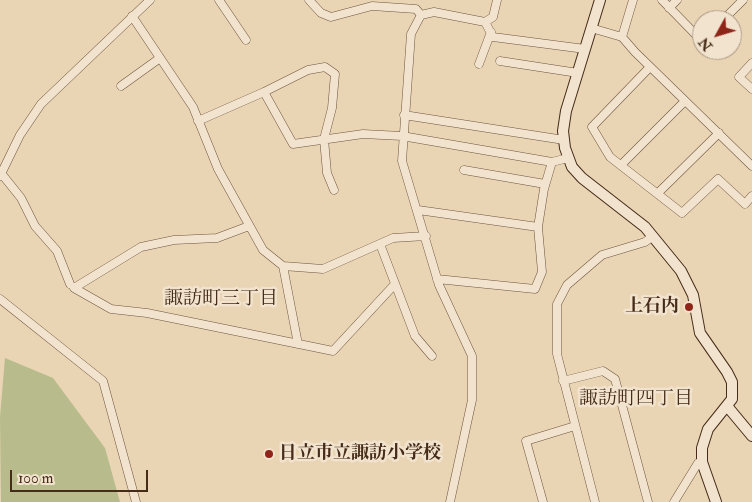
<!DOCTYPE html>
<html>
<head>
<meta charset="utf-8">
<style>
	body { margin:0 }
	#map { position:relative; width:752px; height:502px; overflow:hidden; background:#e9d4b4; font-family:"IM FELL Double Pica",serif }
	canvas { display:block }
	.north { position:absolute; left:692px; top:10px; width:50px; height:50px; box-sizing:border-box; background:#f1e3ce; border:1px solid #ac9985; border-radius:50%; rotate:231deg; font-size:14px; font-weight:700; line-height:20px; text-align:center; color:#452b18 }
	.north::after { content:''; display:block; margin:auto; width:18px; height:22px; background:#8f2418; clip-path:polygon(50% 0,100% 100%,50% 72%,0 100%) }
	.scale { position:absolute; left:10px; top:470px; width:138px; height:22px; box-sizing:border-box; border:2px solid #452b18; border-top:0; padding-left:6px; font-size:15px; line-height:18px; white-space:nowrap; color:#452b18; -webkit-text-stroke:4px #f1e3ce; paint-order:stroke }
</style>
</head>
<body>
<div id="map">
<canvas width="752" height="502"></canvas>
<div class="north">N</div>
<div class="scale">100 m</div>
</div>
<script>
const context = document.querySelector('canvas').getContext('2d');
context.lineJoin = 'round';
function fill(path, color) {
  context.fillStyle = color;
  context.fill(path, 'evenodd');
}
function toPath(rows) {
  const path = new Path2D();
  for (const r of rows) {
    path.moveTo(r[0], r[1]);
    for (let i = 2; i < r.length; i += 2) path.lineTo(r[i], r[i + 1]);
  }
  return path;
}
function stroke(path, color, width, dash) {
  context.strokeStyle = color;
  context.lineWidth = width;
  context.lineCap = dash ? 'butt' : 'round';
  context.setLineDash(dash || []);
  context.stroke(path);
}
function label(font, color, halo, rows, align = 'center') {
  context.font = font + ' "IM FELL Double Pica","Noto Serif JP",serif';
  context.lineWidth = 5;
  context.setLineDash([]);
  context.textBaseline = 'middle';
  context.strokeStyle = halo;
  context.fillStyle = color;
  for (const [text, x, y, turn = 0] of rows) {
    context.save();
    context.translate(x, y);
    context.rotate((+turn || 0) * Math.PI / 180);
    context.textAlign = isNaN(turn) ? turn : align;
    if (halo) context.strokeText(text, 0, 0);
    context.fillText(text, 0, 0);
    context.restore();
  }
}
fill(toPath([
	[5,358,53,378,105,448,120,502,1,502,0,417]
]), '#b8bc8c');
const street = toPath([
	[219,0,246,40],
	[309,0,321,13,331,17,372,6,416,9,421,15],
	[662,0,702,41],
	[669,8,677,0],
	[132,16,193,107,218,169,263,250,283,266,323,269,393,238,426,236],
	[723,20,743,0],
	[485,22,493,37,585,49],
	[591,28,622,37,635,52,752,166],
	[622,37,633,0],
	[500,61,578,73],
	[752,63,739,77,752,89],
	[479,64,491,32],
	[650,67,592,127,610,157,682,213,718,179,745,204,752,196],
	[121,86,160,58],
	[264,92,308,70,325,67,335,74,332,108,324,139,327,173,334,190],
	[404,115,564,140],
	[198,121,264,92,293,144,363,134,402,136,552,162,568,158],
	[621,165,685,101],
	[464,170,545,184],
	[1,173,21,198,35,226,57,251,70,284],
	[0,176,20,135,41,104,150,0],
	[658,193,719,133],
	[418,210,538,227,542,272,535,289,437,279],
	[249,226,217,238,174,240,141,247,74,288,111,309,147,313,333,351,395,284],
	[538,227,544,189,552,162],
	[380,244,415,336,432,356],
	[283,266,298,344],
	[0,299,103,381,136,502],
	[563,381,603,371,615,379,648,502],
	[450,502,472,400,472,356,439,285,402,161,411,34,421,15,434,12,485,22,493,17,497,0],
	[543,502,526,441,575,426],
	[595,502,557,354,557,304,567,285,602,255,645,242,653,236],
	[674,502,698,463,702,462]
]);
const secondary = toPath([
	[600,0,566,111,563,131,565,148,572,167,582,178,645,227,681,271,693,295,700,333,727,372,732,382,732,399,708,429,702,448,702,462,716,502],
	[727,406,752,436]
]);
stroke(street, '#6e553f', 9);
stroke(secondary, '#452b18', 12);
stroke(street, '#f1e3ce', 8);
stroke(secondary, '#f1e3ce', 10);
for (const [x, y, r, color] of [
	[689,307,5,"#8f2418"],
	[269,454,5,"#8f2418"]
]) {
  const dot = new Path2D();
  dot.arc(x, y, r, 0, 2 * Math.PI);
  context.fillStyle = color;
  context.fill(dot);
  stroke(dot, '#f1e3ce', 2);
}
label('bold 18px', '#452b18', '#f1e3ce', [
	["上石内",679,307],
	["日立市立諏訪小学校",279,454,"left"]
], 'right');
label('19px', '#452b18', '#f1e3ce', [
	["諏訪町三丁目",221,300],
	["諏訪町四丁目",636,400]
]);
</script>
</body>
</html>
